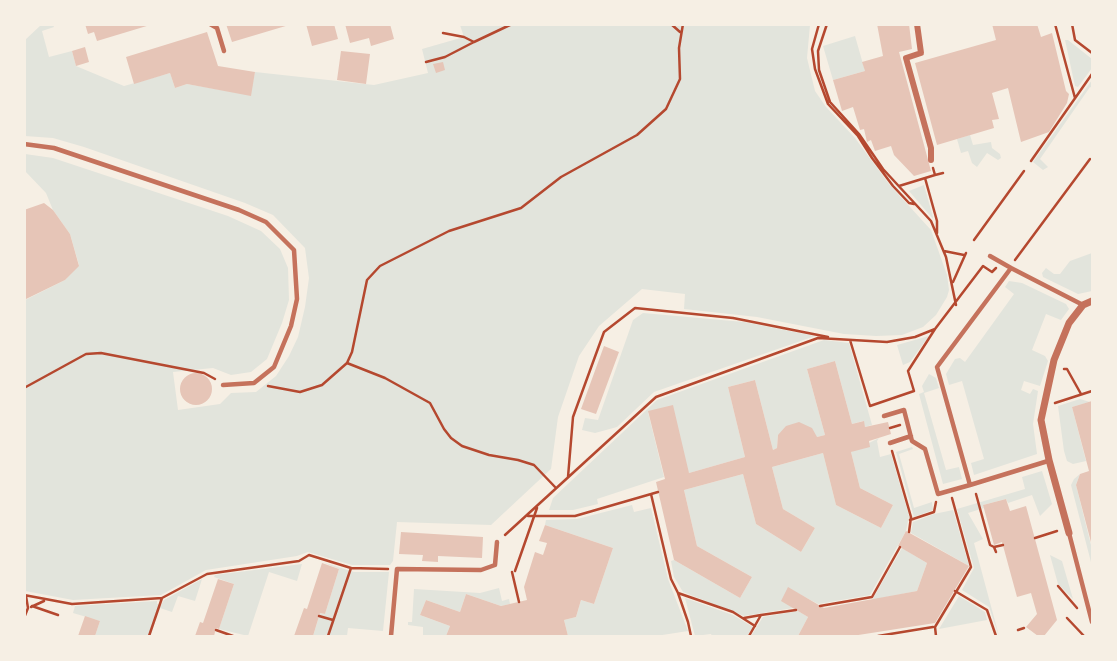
<!DOCTYPE html>
<html>
<head>
<meta charset="utf-8">
<style>
	body { margin:0 }
	#map { position:relative; width:1117px; height:661px; overflow:hidden; background:#f6efe4; font-family:Ubuntu,sans-serif }
	canvas { display:block }
	.frame { position:absolute; inset:0; border:26px solid #f6efe4; pointer-events:none }
</style>
</head>
<body>
<div id="map">
<canvas width="1117" height="661"></canvas>
<div class="frame"></div>
</div>
<script>
const context = document.querySelector('canvas').getContext('2d');
context.lineJoin = 'round';
function fill(path, color) {
  context.fillStyle = color;
  context.fill(path, 'evenodd');
}
function toPath(rows) {
  const path = new Path2D();
  for (const r of rows) {
    if (r.length === 3) {
      path.moveTo(r[0] + r[2], r[1]);
      path.arc(r[0], r[1], r[2], 0, 2 * Math.PI);
      continue;
    }
    path.moveTo(r[0], r[1]);
    for (let i = 2; i < r.length; i += 2) path.lineTo(r[i], r[i + 1]);
  }
  return path;
}
function stroke(path, color, width, dash) {
  context.strokeStyle = color;
  context.lineWidth = width;
  context.lineCap = dash ? 'butt' : 'round';
  context.setLineDash(dash || []);
  context.stroke(path);
}
fill(toPath([
	[41,25,53,25,54,27,42,31,49,57,72,51,76,66,124,86,170,73,175,88,187,84,250,95,255,72,374,85,428,73,422,49,464,37,460,25,810,25,807,58,815,91,826,107,855,138,889,184,931,230,947,275,949,290,947,297,936,315,923,327,902,335,876,336,844,334,757,317,684,309,685,294,642,289,599,326,579,356,558,417,551,469,491,525,397,522,393,561,390,565,352,565,308,552,297,556,206,570,161,595,73,600,25,591,25,300,65,280,79,265,70,234,53,210,46,193,25,171,25,154,53,158,228,216,261,231,280,249,288,268,289,300,282,323,267,359,251,372,231,375,213,368,173,372,178,410,220,404,231,393,256,392,276,376,289,356,298,337,305,307,309,278,305,248,273,215,245,203,84,147,53,138,25,136,25,40],
	[855,36,865,71,833,80,823,46],
	[1065,40,1068,40,1092,59,1092,68,1078,87,1075,86],
	[1092,80,1092,88,1090,87,1040,159,1048,167,1043,170,1033,162],
	[970,135,973,145,991,142,992,148,1000,154,1001,158,998,160,987,153,977,167,972,163,968,151,961,153,957,139],
	[924,185,933,217,933,219,909,191],
	[1092,253,1092,291,1078,294,1043,277,1042,273,1046,268,1054,274,1060,274,1070,261],
	[1009,281,1022,283,1066,304,1069,309,1061,320,1046,314,1032,350,1045,356,1048,361,1040,386,1024,381,1021,390,1030,394,1033,389,1038,391,1033,424,1037,454,974,475,971,463,984,459,962,381,949,385,946,374,955,359,960,358,965,362,1014,294,1005,287],
	[643,313,744,322,815,336,654,392,617,427,595,433,582,430,585,418,598,420,633,320],
	[929,336,910,362,903,365,897,345],
	[824,340,849,343,872,425,865,427,863,421,852,424,835,361,807,369,825,435,817,437,778,435,777,448,773,450,755,380,728,387,745,457,689,473,648,412,664,477,597,499,598,504,573,510,549,510,553,498,657,400],
	[929,374,936,378,939,388,924,393,946,470,959,467,962,479,943,484,919,394,924,392,922,386],
	[1080,399,1090,402,1072,407,1086,461,1073,464,1067,461,1064,451,1058,406],
	[879,438,877,441,880,457,891,454,909,516,906,531,870,595,818,604,788,588,793,608,744,616,683,592,674,577,671,561,674,560,740,598,752,577,697,546,684,490,743,474,756,524,801,552,815,528,783,509,772,467,823,453,836,505,881,528,893,505,860,488,851,452],
	[912,447,913,449,899,454,914,508,932,502,933,510,914,517,896,452],
	[1042,471,1052,504,1040,516,1032,495,1008,503,1006,499,983,505,984,508,968,513,983,539,974,543,999,636,989,607,962,590,974,568,957,509,1025,489,1022,477],
	[1080,474,1076,485,1092,549,1092,566,1071,485,1074,479],
	[632,505,634,512,651,508,668,579,688,631,656,636,568,636,564,620,576,617,581,600,594,604,613,548,545,525,546,520,577,519],
	[953,510,969,566,911,533,913,522,934,514],
	[902,548,927,563,917,591,872,600],
	[1050,555,1062,561,1073,599,1058,584],
	[322,562,354,572,389,572,383,631,348,628,347,636,313,636,320,613,325,614,339,569],
	[302,564,297,581,269,572,248,636,219,629,234,584,214,577,215,575],
	[202,579,195,601,178,596,172,612,160,608,150,636,95,636,100,621,73,613,75,606,157,601,157,604,161,605,164,600],
	[499,588,502,601,509,599,510,604,501,606,466,594,460,612,426,600,420,615,450,626,446,636,423,636,423,627,408,625,408,622,412,622,414,589,480,593],
	[959,596,985,612,987,620,939,629],
	[685,598,733,615,753,627,747,636,712,636,711,634,695,636],
	[798,611,808,617,798,636,751,636,763,617]
]), '#e2e4dc');
fill(toPath([
	[85,24,149,24,150,25,97,41,94,32,88,34],
	[226,24,289,24,289,25,232,42],
	[306,24,334,24,338,39,312,46],
	[345,24,390,24,394,39,371,46,369,38,350,43],
	[877,24,909,24,912,49,899,52,931,171,914,176,894,155,891,146,875,151,871,140,867,142,864,129,860,130,853,107,842,111,833,80,865,71,862,62,883,56],
	[992,24,1037,24,1041,37,1052,33,1066,91,1069,94,1067,103,1049,132,1021,142,1008,88,992,93,999,119,992,120,994,128,937,145,915,63,996,40],
	[207,32,218,66,255,72,251,96,187,84,175,88,170,73,134,84,126,57],
	[85,47,89,62,76,66,72,51],
	[341,51,370,54,366,84,337,80],
	[443,62,445,70,436,73,433,64],
	[44,203,53,210,70,234,79,266,65,280,24,300,24,210],
	[604,346,619,352,596,414,581,409],
	[835,361,852,424,864,421,865,427,888,422,891,434,869,441,870,447,851,452,860,488,893,505,881,528,836,505,823,453,772,467,783,509,815,528,801,552,756,524,743,474,684,490,697,546,752,577,740,598,674,560,656,482,665,479,648,411,673,405,689,473,745,457,728,387,755,380,773,450,777,448,778,435,786,426,799,422,812,428,817,437,825,435,807,369],
	[196,389,16],
	[1092,401,1092,546,1076,485,1080,474,1089,471,1072,407],
	[1006,499,1010,511,1026,506,1054,609,1057,620,1044,636,1038,636,1026,627,1037,614,1031,593,1017,597,1002,542,994,545,983,505],
	[545,525,613,548,594,604,581,600,576,617,564,620,568,636,446,636,450,626,420,615,426,600,460,612,466,594,501,606,527,600,524,587,535,552,543,555,547,543,539,541],
	[906,531,969,566,935,623,852,636,798,636,808,617,781,601,788,587,824,608,917,591,927,563,898,546],
	[401,532,483,537,482,558,438,556,438,562,422,561,423,555,399,554],
	[322,563,339,569,325,614,320,613,313,636,294,636,304,608,307,609],
	[218,579,234,584,219,629,216,628,214,636,195,636,200,622,203,623],
	[85,616,100,621,95,636,78,636]
]), '#e6c5b7');
stroke(toPath([
	[671,24,680,32],
	[819,24,812,49,815,69,828,104,858,136,872,158,893,186,909,203,914,204],
	[827,24,818,51,819,70,830,102,859,134,883,169,931,221,946,257,956,305],
	[1055,24,1075,98],
	[1072,24,1075,40,1092,53],
	[443,33,464,37,474,42,512,24],
	[426,62,445,57,474,42],
	[1031,161,1092,74],
	[935,175,943,173],
	[925,178,937,221,937,233],
	[899,186,935,175,933,168],
	[974,240,1024,171],
	[944,251,964,255],
	[1015,260,1090,159],
	[953,282,966,253],
	[850,340,870,406,914,391,908,371,935,329],
	[347,363,385,378,430,403,444,429,451,438,462,446,489,455,518,460,534,465,556,488],
	[1064,369,1067,369,1081,394],
	[268,386,300,392,322,385,347,363,352,352,367,280,380,266,449,231,521,208,561,177,637,135,666,109,680,79,679,48,683,24],
	[24,388,86,354,101,353,204,373,215,379],
	[1055,403,1092,391],
	[890,428,900,425],
	[892,451,911,517,909,532],
	[568,477,573,417,604,332,635,308,733,318,828,337],
	[651,494,671,579,678,593,733,612,755,626],
	[976,494,990,545,994,547],
	[528,516,575,516,658,492],
	[910,520,934,512,936,502],
	[505,535,656,397,818,338,887,342,915,337,935,329,983,266,992,272,996,268],
	[1035,538,1057,531],
	[996,552,994,547,1003,545],
	[515,571,537,508],
	[512,572,519,602],
	[1058,586,1077,608],
	[955,591,987,610,996,636],
	[678,593,688,622,691,636],
	[24,595,72,604,162,598,207,574,299,561,309,555,351,568,388,569],
	[32,606,58,615],
	[820,606,872,597,900,547],
	[31,607,44,601],
	[319,616,333,620],
	[24,618,28,608,26,596],
	[744,618,761,615],
	[1067,618,1084,636],
	[216,630,233,636],
	[1018,630,1024,628],
	[149,636,162,598],
	[328,636,351,568],
	[749,636,761,615,796,610],
	[878,636,933,627],
	[936,636,935,627,971,567,952,498]
]), '#b5482f', 2.5);
stroke(toPath([
	[210,24,217,28,224,51],
	[24,144,54,148,239,210,266,222,294,250,297,299,291,326,274,367,254,383,223,385],
	[990,256,1011,268],
	[884,416,904,410,912,441,925,449,938,494,970,485],
	[890,443,911,436],
	[1048,461,970,485,937,367,1011,268,1083,305],
	[1069,533,1092,622],
	[391,636,397,569,481,570,495,565,497,542]
]), '#c5725c', 4.5);
stroke(toPath([
	[917,24,921,53,906,58,931,148,931,160]
]), '#c5725c', 6);
stroke(toPath([
	[1069,533,1049,460,1041,420,1054,360,1069,323,1083,305,1092,301]
]), '#c5725c', 7);
</script>
</body>
</html>
